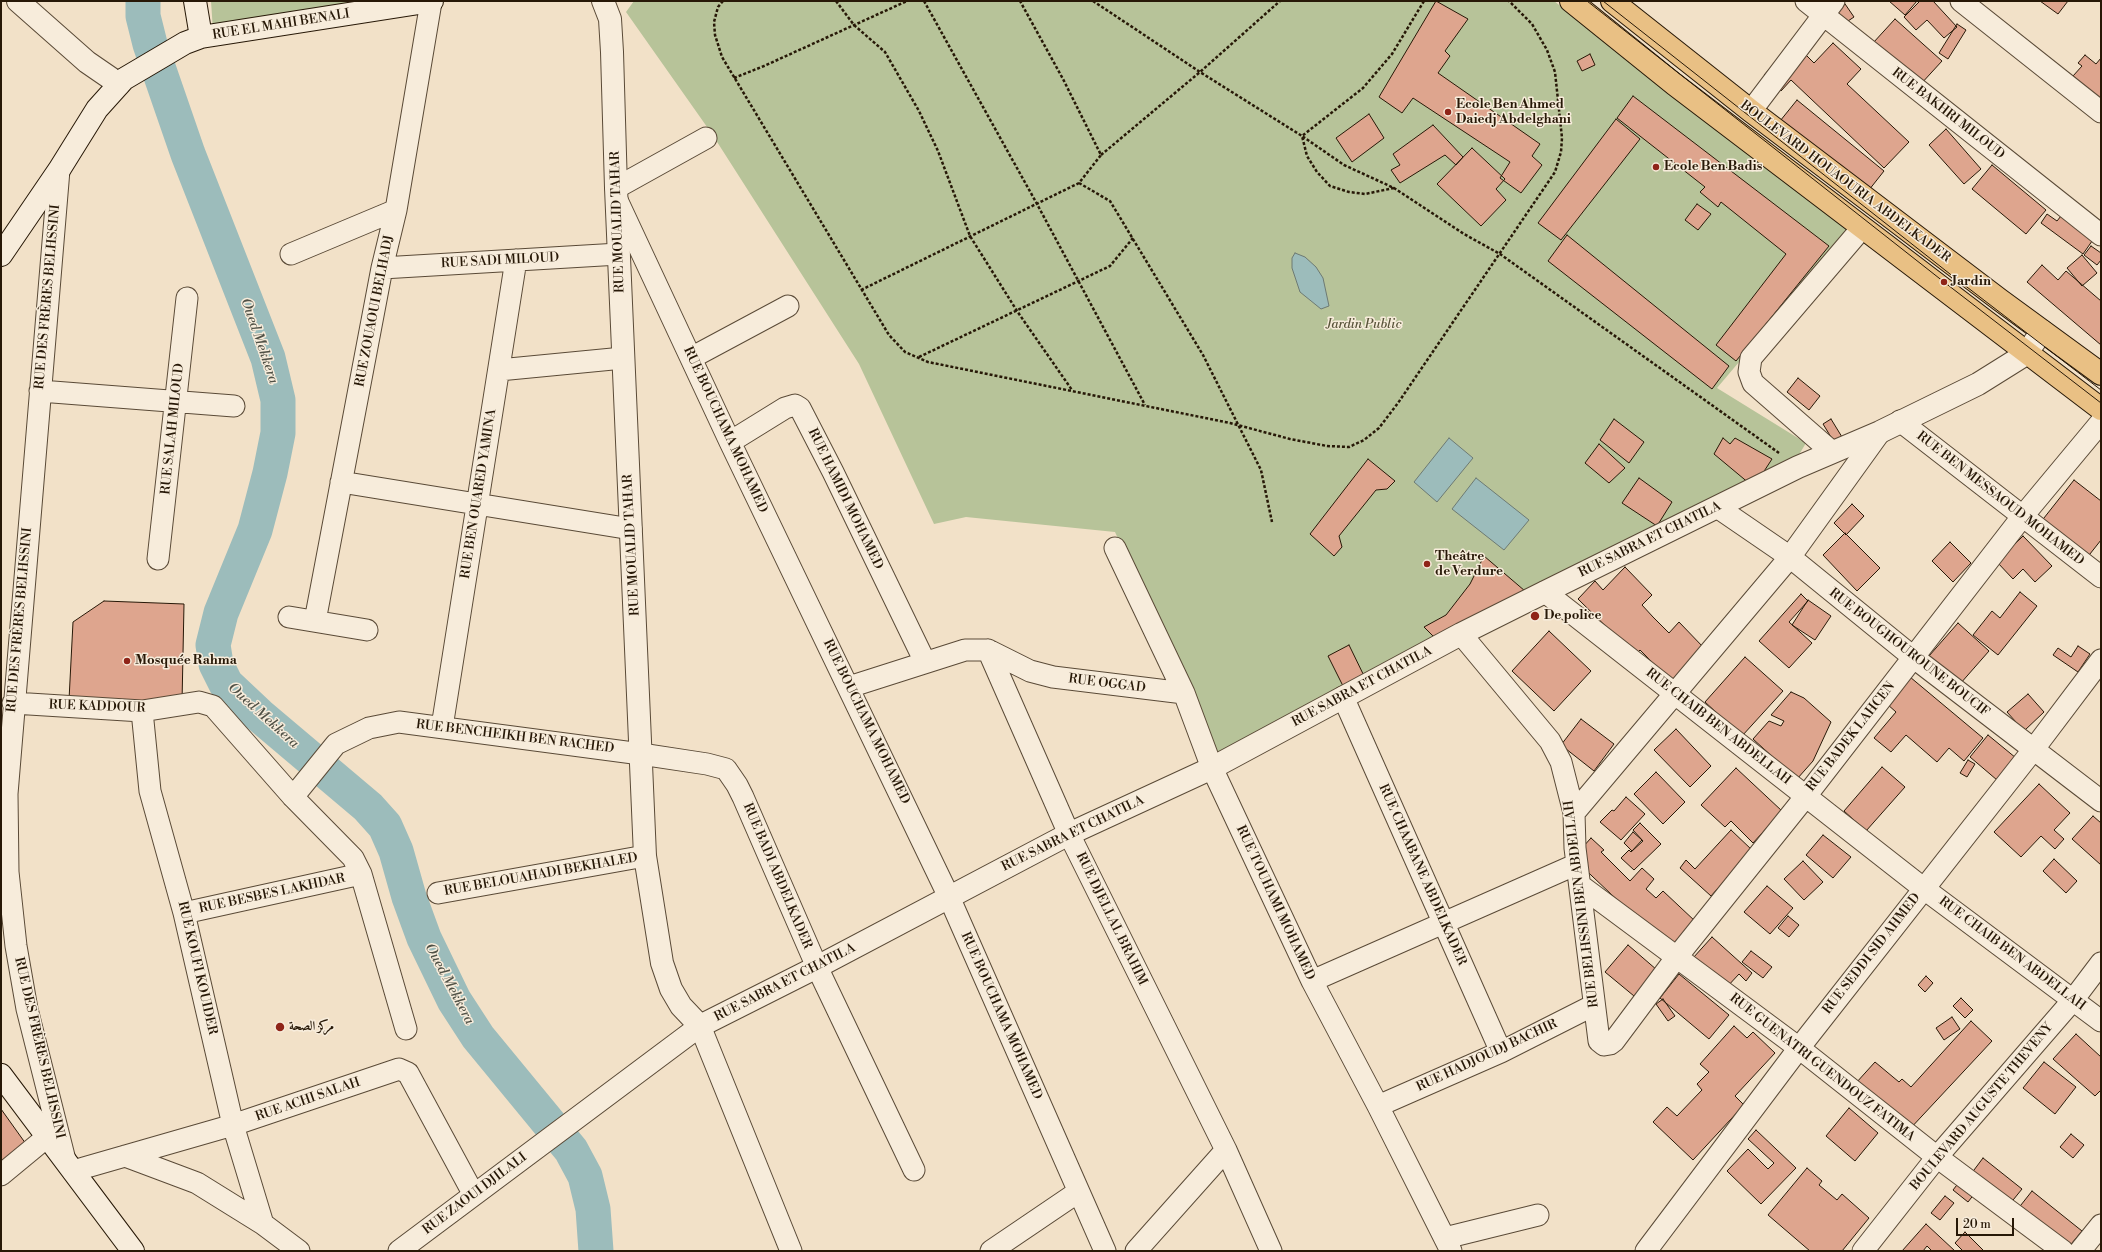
<!DOCTYPE html>
<html>
<head>
<meta charset="utf-8">
<style>
	body { margin:0 }
	#map { position:relative; width:2102px; height:1252px; overflow:hidden; background:#f2e1c8; font-family:"Libre Bodoni",serif }
	canvas { display:block }
	.frame { position:absolute; inset:0; border:2px solid #271807; pointer-events:none }
	.scale { position:absolute; left:1956px; top:1218px; width:58px; height:18px; box-sizing:border-box; border:2px solid #271807; border-top:0; padding-left:5px; font-size:12px; line-height:14px; white-space:nowrap; color:#271807; -webkit-text-stroke:3px #f7ecdb; paint-order:stroke }
</style>
</head>
<body>
<div id="map">
<canvas width="2102" height="1252"></canvas>
<div class="frame"></div>
<div class="scale">20 m</div>
</div>
<script>
const context = document.querySelector('canvas').getContext('2d');
context.lineJoin = 'round';
function fill(path, color) {
  context.fillStyle = color;
  context.fill(path, 'evenodd');
}
function toPath(rows) {
  const path = new Path2D();
  for (const r of rows) {
    path.moveTo(r[0], r[1]);
    for (let i = 2; i < r.length; i += 2) path.lineTo(r[i], r[i + 1]);
  }
  return path;
}
function stroke(path, color, width, dash) {
  context.strokeStyle = color;
  context.lineWidth = width;
  context.lineCap = dash ? 'butt' : 'round';
  context.setLineDash(dash || []);
  context.stroke(path);
}
function label(font, color, halo, rows, align = 'center') {
  context.font = font + ' "Libre Bodoni",Amiri,serif';
  context.lineWidth = 3;
  context.setLineDash([]);
  context.textBaseline = 'middle';
  context.strokeStyle = halo;
  context.fillStyle = color;
  for (const [text, x, y, turn = 0] of rows) {
    context.save();
    context.translate(x, y);
    context.rotate((+turn || 0) * Math.PI / 180);
    context.textAlign = isNaN(turn) ? turn : align;
    if (halo) context.strokeText(text, 0, 0);
    context.fillText(text, 0, 0);
    context.restore();
  }
}
fill(toPath([
	[211,1,416,1,213,31],
	[634,1,1554,1,1850,231,1717,388,1806,443,1788,473,1225,756,1216,750,1115,532,966,517,934,524,859,364,712,134,626,12]
]), '#b7c399');
const water = toPath([
	[1295,253,1305,257,1316,267,1323,278,1329,306,1321,309,1300,292,1292,268,1292,258,1295,253],
	[1449,438,1473,458,1437,502,1414,482,1449,438],
	[1476,478,1529,520,1504,550,1452,509,1476,478]
]);
fill(water, '#9cbcbb');
stroke(water, '#6d7a73', 1);
stroke(toPath([
	[143,1,143,16,150,44,188,154,268,358,278,400,278,433,270,473,255,530,221,613,213,645,216,664,226,684,259,715,368,807,385,826,396,851,409,897,424,938,454,1000,478,1037,571,1150,585,1176,593,1209,596,1251]
]), '#9cbcbb', 35);
const building = toPath([
	[1436,1,1468,19,1445,51,1450,56,1438,73,1540,144,1532,156,1542,165,1521,193,1500,178,1510,162,1413,98,1402,113,1379,97,1436,1],
	[1830,1,1843,1,1854,17,1842,25,1830,1],
	[1889,1,1917,1,1905,15,1889,1],
	[1920,1,1933,1,1957,27,1944,38,1927,20,1916,30,1904,17,1920,1],
	[2040,1,2068,1,2058,14,2040,1],
	[1895,19,1942,61,1920,85,1873,43,1895,19],
	[1957,24,1966,30,1948,59,1939,53,1957,24],
	[1833,43,1861,69,1847,84,1909,142,1884,168,1791,80,1781,91,1764,75,1776,62,1800,49,1814,63,1833,43],
	[1590,54,1595,65,1582,71,1577,61,1590,54],
	[2085,55,2096,64,2101,58,2101,100,2073,76,2082,66,2078,63,2085,55],
	[1633,96,1829,246,1736,361,1716,345,1786,254,1721,202,1718,207,1700,192,1705,187,1617,118,1633,96],
	[1797,100,1884,171,1865,195,1776,126,1797,100],
	[1369,114,1384,138,1352,162,1336,138,1369,114],
	[1616,119,1640,139,1561,240,1538,223,1616,119],
	[1433,125,1463,157,1456,165,1445,155,1400,183,1391,170,1400,165,1393,154,1433,125],
	[1946,129,1981,169,1964,184,1929,145,1946,129],
	[1472,148,1505,179,1496,189,1506,200,1481,226,1437,184,1472,148],
	[1992,165,2046,210,2026,234,1972,189,1992,165],
	[1697,204,1711,214,1698,230,1685,220,1697,204],
	[2065,211,2097,234,2083,254,2041,223,2047,214,2057,221,2065,211],
	[1567,235,1729,366,1712,389,1548,261,1567,235],
	[2091,246,2101,253,2101,260,2097,265,2084,255,2091,246],
	[2082,255,2097,273,2082,286,2067,268,2082,255],
	[2042,265,2058,280,2066,271,2101,301,2101,345,2027,282,2042,265],
	[1798,378,1820,396,1809,410,1787,392,1798,378],
	[1614,419,1644,442,1629,463,1600,440,1614,419],
	[1831,419,1842,437,1834,442,1823,424,1831,419],
	[1723,438,1730,444,1735,438,1772,459,1759,479,1750,484,1714,454,1723,438],
	[1599,444,1625,468,1609,483,1585,463,1599,444],
	[1368,459,1395,481,1387,489,1376,490,1339,536,1342,547,1334,556,1310,534,1368,459],
	[1639,478,1672,502,1657,526,1622,503,1639,478],
	[2074,480,2101,501,2101,540,2086,559,2040,523,2074,480],
	[1852,504,1864,516,1846,535,1834,523,1852,504],
	[1845,533,1880,568,1857,591,1823,555,1845,533],
	[2023,536,2052,566,2035,582,2023,569,2013,579,1997,562,2023,536],
	[1950,542,1971,563,1953,582,1932,561,1950,542],
	[1484,556,1525,591,1434,637,1424,627,1446,615,1470,584,1484,556],
	[1625,567,1652,595,1642,605,1653,617,1669,633,1679,622,1704,648,1676,686,1640,650,1635,655,1578,599,1595,581,1603,590,1625,567],
	[2020,592,2037,606,1998,655,1973,635,1992,611,2000,618,2020,592],
	[1801,594,1808,601,1789,622,1812,643,1789,668,1759,641,1801,594],
	[1808,600,1831,616,1815,640,1792,625,1808,600],
	[104,601,184,604,182,703,69,700,73,622,104,601],
	[1958,623,1989,651,1960,684,1929,656,1958,623],
	[1549,631,1591,671,1554,711,1512,671,1549,631],
	[1349,645,1367,682,1346,692,1328,656,1349,645],
	[2078,646,2090,654,2078,672,2053,655,2058,648,2071,657,2078,646],
	[1745,657,1783,691,1742,736,1705,702,1745,657],
	[1910,677,1983,738,1964,761,1949,748,1937,762,1906,735,1891,752,1874,738,1896,712,1887,704,1910,677],
	[1791,692,1804,698,1831,722,1813,761,1797,779,1753,739,1769,721,1781,726,1784,721,1771,715,1791,692],
	[2028,694,2044,712,2024,731,2007,712,2028,694],
	[1581,719,1614,744,1594,771,1561,745,1581,719],
	[1676,729,1711,766,1690,787,1654,750,1676,729],
	[1988,735,2016,758,1997,780,1970,757,1988,735],
	[1968,760,1975,764,1967,777,1960,773,1968,760],
	[1882,767,1905,787,1866,831,1844,811,1882,767],
	[1736,768,1782,811,1753,843,1731,821,1725,827,1701,805,1736,768],
	[1656,772,1685,802,1663,824,1634,794,1656,772],
	[2039,784,2070,813,2054,830,2064,839,2055,849,2041,836,2021,857,1994,832,2039,784],
	[1626,797,1645,814,1621,840,1600,822,1612,810,1614,811,1626,797],
	[2093,816,2101,823,2101,865,2072,839,2093,816],
	[1640,823,1661,844,1634,870,1621,858,1629,850,1631,852,1643,841,1633,830,1640,823],
	[1731,830,1752,850,1711,896,1680,868,1686,860,1695,869,1731,830],
	[1633,832,1642,840,1632,851,1624,843,1633,832],
	[1823,835,1851,857,1833,878,1806,855,1823,835],
	[1591,838,1604,850,1601,852,1630,881,1642,868,1654,879,1646,889,1656,898,1663,891,1696,922,1670,950,1573,858,1591,838],
	[2054,859,2077,881,2066,893,2043,871,2054,859],
	[1803,861,1823,882,1804,900,1784,879,1803,861],
	[1767,886,1793,908,1770,934,1744,912,1767,886],
	[1788,916,1799,925,1789,937,1778,928,1788,916],
	[1712,937,1752,973,1746,981,1739,974,1726,988,1693,958,1712,937],
	[1628,945,1657,970,1634,996,1605,972,1628,945],
	[1751,951,1772,967,1763,978,1742,962,1751,951],
	[1679,974,1729,1015,1709,1039,1660,998,1679,974],
	[1926,976,1933,983,1925,992,1918,985,1926,976],
	[1961,998,1973,1010,1965,1018,1953,1006,1961,998],
	[1663,999,1675,1016,1668,1021,1656,1004,1663,999],
	[1952,1017,1960,1029,1944,1040,1936,1028,1952,1017],
	[1971,1021,1992,1041,1908,1131,1856,1083,1875,1062,1899,1082,1902,1079,1911,1087,1971,1021],
	[1734,1026,1747,1038,1753,1032,1775,1053,1735,1096,1744,1105,1693,1160,1653,1122,1667,1107,1677,1116,1702,1090,1697,1084,1709,1072,1700,1064,1734,1026],
	[2076,1034,2101,1057,2101,1090,2095,1096,2053,1059,2076,1034],
	[2044,1062,2076,1087,2055,1114,2023,1088,2044,1062],
	[1849,1108,1878,1133,1855,1161,1826,1136,1849,1108],
	[1,1109,26,1144,1,1164,1,1109],
	[1756,1130,1796,1168,1761,1204,1727,1171,1748,1149,1768,1169,1774,1163,1748,1139,1756,1130],
	[2071,1134,2084,1145,2073,1158,2060,1147,2071,1134],
	[1983,1158,2022,1189,2009,1205,1971,1174,1983,1158],
	[1807,1168,1822,1181,1819,1185,1837,1200,1842,1194,1869,1218,1842,1251,1810,1251,1768,1215,1807,1168],
	[1960,1181,1975,1193,1968,1202,1953,1190,1960,1181],
	[2032,1191,2082,1231,2067,1249,2017,1210,2032,1191],
	[1945,1196,1954,1203,1940,1220,1931,1213,1945,1196],
	[1926,1224,1955,1251,1932,1251,1927,1246,1923,1251,1902,1251,1926,1224],
	[1965,1232,1984,1251,1963,1251,1955,1243,1965,1232]
]);
fill(building, '#dea58e');
stroke(building, '#271807', 1);
const minor = toPath([
	[1806,1,2101,235],
	[1961,1,2101,112],
	[1751,111,1834,1],
	[59,170,7,794,8,872,16,946,27,1009,65,1160],
	[616,188,706,138],
	[617,200,730,442,949,897,1105,1251],
	[291,254,396,210],
	[382,268,619,254],
	[691,358,788,306],
	[499,370,623,358],
	[40,391,234,406],
	[1900,421,2101,577],
	[730,442,785,408,795,405,800,408,833,472,925,662],
	[1832,452,1753,383,1749,372,1751,358,1862,228],
	[341,482,631,529],
	[1717,507,1790,557,1913,657,2101,801],
	[1115,548,1184,693,1212,768,1312,981,1378,1106,1451,1251],
	[158,559,187,298],
	[1545,592,1923,888,2101,1021],
	[289,617,367,630],
	[315,621,382,268,396,210,431,2],
	[1461,634,1550,741,1561,762,1574,813,1575,848,1599,1041,1604,1045,1610,1044,1614,1041,1676,958,1806,796,2022,517,2101,422],
	[988,650,1030,671,1053,677,1184,693],
	[849,687,965,650,988,650,1069,834,1226,1150,1271,1251],
	[1343,697,1501,1052],
	[13,703,142,711,199,702,213,706,293,797,353,858,361,874,406,1029],
	[142,711,150,791,184,913,233,1125,263,1224],
	[442,727,516,260],
	[293,797,336,744,369,728,399,722,641,754,707,764,726,769,737,785,743,797,817,967,914,1170],
	[1574,813,1790,557,1880,432],
	[1581,886,1799,1048,1937,1157,2063,1251],
	[438,893,645,856],
	[184,913,361,874],
	[1312,981,1577,864],
	[1378,1106,1501,1052,1594,1005],
	[125,1156,197,1183,263,1224,299,1251],
	[73,1171,233,1125,399,1069,408,1073,474,1195],
	[1,1175,47,1137],
	[1445,1238,1538,1215],
	[399,1251,700,1026,791,1251],
	[991,1251,1078,1192],
	[1136,1251,1226,1150],
	[1646,1251,1799,1048,2033,750,2101,660],
	[1863,1251,1937,1157,2073,1000,2101,963],
	[2080,1251,2101,1225]
]);
const tertiary = toPath([
	[18,1,87,62,119,84],
	[603,1,610,19,612,52,616,188,645,856,662,963,671,989,681,1006,700,1026,817,967,1069,834,1212,768,1461,634,1545,592,1798,467,1880,432,1978,384,2026,354,2042,331]
]);
const secondary = toPath([
	[195,1,201,37],
	[1,255,59,170,97,109,124,79,185,43,201,37,432,1],
	[1,1075,133,1251]
]);
const primary = toPath([
	[1571,1,1674,84,2101,409],
	[1612,1,1751,111,2000,300,2101,374]
]);
stroke(minor, '#5a4a37', 23);
stroke(tertiary, '#5a4a37', 24);
stroke(secondary, '#271807', 24);
stroke(primary, '#271807', 24);
stroke(toPath([
	[723,1,718,7,714,22,715,35,722,57,889,335,905,352,928,362,1230,423,1290,439,1327,446,1349,447,1364,440,1379,428,1398,403,1555,172,1561,152,1562,138,1555,72,1547,50,1532,24,1509,1],
	[836,1,854,25,885,52,919,111,938,151,970,236,1017,311,1072,390],
	[924,1,1037,204,1145,405],
	[1093,1,1200,72,1302,136,1363,88,1392,54,1424,1],
	[734,78,764,66,907,1],
	[1101,155,1200,72,1280,1],
	[1079,183,1110,201,1203,355,1261,470,1272,522],
	[1394,188,1365,194,1349,192,1330,186,1317,172,1307,156,1302,136,1344,165,1394,188,1464,234,1500,254,1779,453],
	[861,290,1079,183,1101,155,1063,79,1020,1],
	[919,357,1110,266,1133,238]
]), '#271807', 2.5, [3, 2]);
stroke(minor, '#f7ecdb', 21);
stroke(tertiary, '#f7ecdb', 22);
stroke(secondary, '#f7ecdb', 22);
stroke(primary, '#e9c084', 22);
stroke(toPath([
	[1587,1,1944,282,2101,403],
	[1603,1,1950,274,2101,390]
]), '#271807', 1);
for (const [x, y, r, color] of [
	[1448,112,4,"#8f2418"],
	[1656,167,4,"#8f2418"],
	[1944,282,4,"#8f2418"],
	[1427,564,4,"#8f2418"],
	[1535,616,5,"#8f2418"],
	[127,661,4,"#8f2418"],
	[280,1027,5,"#8f2418"]
]) {
  const dot = new Path2D();
  dot.arc(x, y, r, 0, 2 * Math.PI);
  context.fillStyle = color;
  context.fill(dot);
  stroke(dot, '#f7ecdb', 1.5);
}
label('13px', '#271807', '#f7ecdb', [
	["RUE EL MAHI BENALI",281,25,-9],
	["RUE BAKHRI MILOUD",1948,114,38],
	["BOULEVARD HOUAOURIA ABDELKADER",1845,182,37],
	["RUE MOUALID TAHAR",618,222,-92],
	["RUE SADI MILOUD",500,261,-3],
	["RUE DES FRÈRES BELHSSINI",48,297,-85],
	["RUE ZOUAOUI BELHADJ",375,311,-79],
	["RUE SALAH MILOUD",173,429,-84],
	["RUE BOUCHAMA MOHAMED",725,430,65],
	["RUE BEN OUARED YAMINA",479,494,-81],
	["RUE HAMIDI MOHAMED",845,499,64],
	["RUE BEN MESSAOUD MOHAMED",2000,499,38],
	["RUE SABRA ET CHATILA",1650,540,-26],
	["RUE MOUALID TAHAR",632,545,-93],
	["RUE DES FRÈRES BELHSSINI",20,620,-85],
	["RUE BOUGHOUROUNE BOUCIF",1909,653,38],
	["RUE OGGAD",1107,684,7],
	["RUE SABRA ET CHATILA",1362,687,-28],
	["RUE KADDOUR",97,707,2],
	["RUE BOUCHAMA MOHAMED",866,722,64],
	["RUE CHAIB BEN ABDELLAH",1718,727,38],
	["RUE BENCHEIKH BEN RACHED",515,737,7],
	["RUE BADEK LAHCEN",1851,737,-52],
	["RUE SABRA ET CHATILA",1073,834,-26],
	["RUE BELOUAHADI BEKHALED",541,875,-10],
	["RUE CHAABANE ABDELKADER",1422,875,66],
	["RUE BADI ABDELKADER",777,876,67],
	["RUE BESBES LAKHDAR",272,894,-12],
	["RUE TOUHAMI MOHAMED",1275,903,65],
	["RUE BELHSSINI BEN ABDELLAH",1582,904,-97],
	["RUE DJELLAL BRAHIM",1111,919,64],
	["RUE SEDDI SID AHMED",1872,954,-52],
	["RUE CHAIB BEN ABDELLAH",2012,954,37],
	["RUE KOUFI KOUIDER",197,968,77],
	["RUE SABRA ET CHATILA",785,983,-27],
	["RUE BOUCHAMA MOHAMED",1001,1016,66],
	["RUE DES FRÈRES BELHSSINI",39,1048,77],
	["RUE HADJOUDJ BACHIR",1487,1056,-25],
	["RUE GUENATRI GUENDOUZ FATIMA",1822,1068,38],
	["RUE ACHI SALAH",308,1100,-19],
	["BOULEVARD AUGUSTE THEVENY",1982,1107,-50],
	["RUE ZAOUI DJILALI",475,1194,-37]
]);
label('bold 13px', '#271807', '#f7ecdb', [
	["Ecole Ben Ahmed",1456,105],
	["Daiedj Abdelghani",1456,120],
	["Ecole Ben Badis",1664,167],
	["Jardin",1952,282],
	["Theâtre",1435,557],
	["de Verdure",1435,572],
	["De police",1544,616],
	["Mosquée Rahma",135,661],
	["مركز الصحة",289,1027]
], 'left');
label('italic 13px', '#59543a', '#f7ecdb', [
	["Jardin Public",1364,325]
]);
label('italic 14px', '#505146', '#f7ecdb', [
	["Oued Mekkera",259,341,71],
	["Oued Mekkera",263,716,42],
	["Oued Mekkera",449,984,62]
]);
</script>
</body>
</html>
